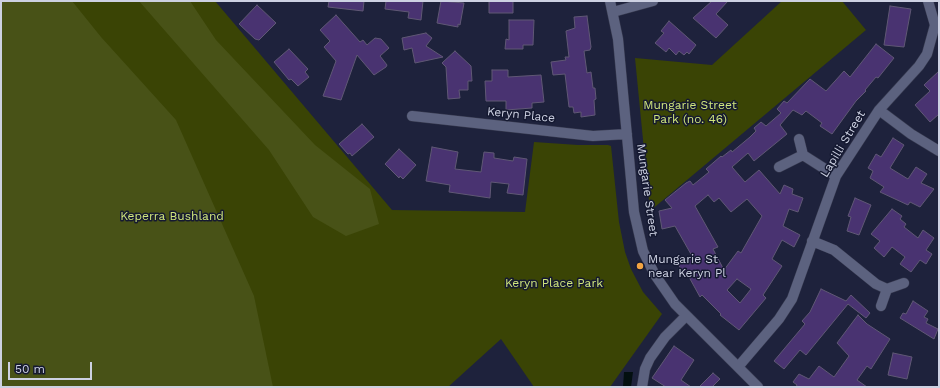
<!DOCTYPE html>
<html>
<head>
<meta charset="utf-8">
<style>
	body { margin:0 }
	#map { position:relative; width:940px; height:388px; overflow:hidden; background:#1e223c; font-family:"Work Sans",sans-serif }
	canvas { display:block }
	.frame { position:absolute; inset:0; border:2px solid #cdd1e2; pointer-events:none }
	.scale { position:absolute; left:8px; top:362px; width:84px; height:18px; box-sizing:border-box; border:2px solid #cdd1e2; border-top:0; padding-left:5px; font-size:12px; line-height:14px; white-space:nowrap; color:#cdd1e2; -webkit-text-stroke:3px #151931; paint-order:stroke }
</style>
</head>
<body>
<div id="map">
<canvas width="940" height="388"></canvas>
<div class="frame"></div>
<div class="scale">50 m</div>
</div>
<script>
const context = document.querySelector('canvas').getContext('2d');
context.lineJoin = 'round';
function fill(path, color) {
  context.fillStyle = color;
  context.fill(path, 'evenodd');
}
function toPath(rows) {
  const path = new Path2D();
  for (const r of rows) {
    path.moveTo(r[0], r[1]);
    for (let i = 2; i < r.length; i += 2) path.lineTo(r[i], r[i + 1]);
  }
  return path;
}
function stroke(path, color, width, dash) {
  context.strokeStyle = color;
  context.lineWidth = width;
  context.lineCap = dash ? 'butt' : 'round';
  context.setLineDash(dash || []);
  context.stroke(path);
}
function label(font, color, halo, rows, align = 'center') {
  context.font = font + ' "Work Sans",sans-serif';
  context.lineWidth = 3;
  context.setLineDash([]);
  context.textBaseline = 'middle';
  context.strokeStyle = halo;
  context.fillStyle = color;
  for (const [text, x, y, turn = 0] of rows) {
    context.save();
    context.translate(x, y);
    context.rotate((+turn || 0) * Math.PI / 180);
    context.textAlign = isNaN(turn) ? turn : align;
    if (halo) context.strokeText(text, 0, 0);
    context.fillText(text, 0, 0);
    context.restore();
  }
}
fill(toPath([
	[1,1,215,1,392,210,525,212,534,142,578,145,608,145,611,146,619,222,625,252,631,269,643,292,662,314,610,387,534,387,501,339,448,387,1,387],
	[782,1,842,1,866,30,650,211,635,58,712,65]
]), '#3a4405');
fill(toPath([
	[1,1,72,1,101,37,176,120,254,296,273,387,1,387],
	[139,1,190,1,216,40,315,145,370,189,379,224,346,236,313,217,269,150]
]), '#485217');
fill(toPath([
	[624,372,633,372,631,387,623,387]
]), '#030f10');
const building = toPath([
	[329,1,364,1,363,11,328,7,329,1],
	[386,1,423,1,421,20,408,18,409,12,385,9,386,1],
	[441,1,464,3,460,25,458,24,458,27,437,23,441,1],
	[489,1,513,1,513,13,489,13,489,1],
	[712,1,728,1,716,14,728,25,716,38,693,18,712,1],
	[257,5,276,23,259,40,255,39,239,24,257,5],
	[890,6,911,9,904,47,884,45,890,6],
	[336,15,360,42,363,40,367,45,375,38,381,39,389,48,380,56,387,65,386,67,374,75,357,55,341,100,323,96,336,61,324,47,330,41,320,30,336,15],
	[587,16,591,47,590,50,584,51,587,73,591,72,593,88,595,88,596,99,594,100,595,115,581,117,581,112,574,113,573,107,569,107,565,74,553,75,551,62,566,60,565,57,569,57,566,31,575,28,574,17,587,16],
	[509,20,534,20,533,45,523,45,523,49,505,49,506,39,509,40,509,20],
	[669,21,696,45,689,54,687,52,684,55,679,51,676,55,669,48,666,52,655,43,664,33,661,31,669,21],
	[426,33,432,38,426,46,443,57,415,63,412,48,404,50,402,38,426,33],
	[876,44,894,58,878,78,876,77,865,90,866,91,856,101,832,134,820,126,822,123,806,111,802,115,793,110,780,125,787,134,754,161,748,153,732,167,745,182,759,170,780,194,784,185,793,189,792,194,803,198,798,212,789,209,783,226,800,235,794,247,782,240,772,259,782,266,763,295,766,298,739,330,720,315,721,314,702,295,700,297,689,277,688,278,685,273,684,274,678,264,692,256,675,226,662,229,659,211,672,208,665,200,686,183,690,181,693,185,709,172,706,169,721,156,722,157,731,150,732,152,750,137,756,131,754,128,761,122,766,126,781,113,777,109,784,101,787,103,810,79,826,91,844,71,850,77,876,44],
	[708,195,714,202,719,198,731,212,747,199,762,216,741,253,738,251,724,270,713,249,718,247,695,206,708,195],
	[737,279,751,289,740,303,727,290,737,279],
	[289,49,308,69,305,72,309,77,298,86,291,79,289,80,274,62,289,49],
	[455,51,471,66,472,81,468,81,468,90,459,90,460,98,448,99,446,67,442,63,455,51],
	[492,70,508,70,508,77,541,75,544,102,532,103,532,108,506,110,506,101,486,101,485,81,492,81,492,70],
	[939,71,939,114,930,122,915,105,930,91,924,85,939,71],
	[362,124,374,137,352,156,350,153,348,154,339,144,362,124],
	[893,138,904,145,890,168,908,179,916,167,927,174,921,183,934,189,920,207,910,202,908,205,880,192,884,187,870,178,873,171,868,168,876,154,881,157,893,138],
	[432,147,458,152,455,169,481,172,484,152,494,153,494,158,513,161,514,157,527,159,523,195,507,193,509,184,491,182,490,198,449,192,450,185,426,181,432,147],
	[399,149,416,165,403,179,400,176,399,178,385,164,399,149],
	[855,198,871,205,859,235,847,231,851,217,848,216,855,198],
	[892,209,902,216,900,219,906,224,904,227,918,238,923,230,934,238,926,250,932,254,926,264,920,260,911,272,900,264,905,257,892,247,884,257,874,248,880,241,871,234,892,209],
	[821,289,846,301,851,295,870,313,866,318,848,304,806,355,800,350,784,369,774,361,805,324,802,321,810,312,821,289],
	[913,301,928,311,924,317,928,319,926,323,938,329,934,339,900,318,903,313,906,314,913,301],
	[858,315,867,324,890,339,871,369,867,366,857,380,867,387,796,387,797,385,793,382,799,374,809,379,819,366,834,377,849,356,837,343,858,315],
	[674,346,694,360,681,380,691,387,666,387,652,378,674,346],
	[893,353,912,357,907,379,888,375,893,353],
	[713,373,720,379,712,387,699,387,713,373]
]);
fill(building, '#493371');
stroke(building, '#605875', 1);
const minor = toPath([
	[610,1,618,39,634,212,643,251,655,275,675,304,758,387],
	[613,12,653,1],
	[879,110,911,134,939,151],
	[412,116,593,136,627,134],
	[799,139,803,155,836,176],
	[779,167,803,155],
	[812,241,834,250,876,284,887,289],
	[881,306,887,289,904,283],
	[738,367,779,319,792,299,836,176,879,110,919,66,927,54,935,25,928,1],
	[642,387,645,369,650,358,665,337,686,316]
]);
stroke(minor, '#383b50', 11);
stroke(minor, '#5c627f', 10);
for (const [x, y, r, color] of [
	[640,266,4,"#f3a442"]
]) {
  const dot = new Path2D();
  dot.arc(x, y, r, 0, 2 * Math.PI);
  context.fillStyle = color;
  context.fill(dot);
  stroke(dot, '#151931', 1.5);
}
label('12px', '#d0e67c', '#151931', [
	["Mungarie Street",690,105],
	["Park (no. 46)",690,119],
	["Keperra Bushland",172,216],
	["Keryn Place Park",554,283]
]);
label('12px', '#cdd1e2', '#151931', [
	["Keryn Place",521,115,6],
	["Lapilli Street",843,144,-59],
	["Mungarie Street",647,190,82]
]);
label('12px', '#cdd1e2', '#151931', [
	["Mungarie St",648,259],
	["near Keryn Pl",648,273]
], 'left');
</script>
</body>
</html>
